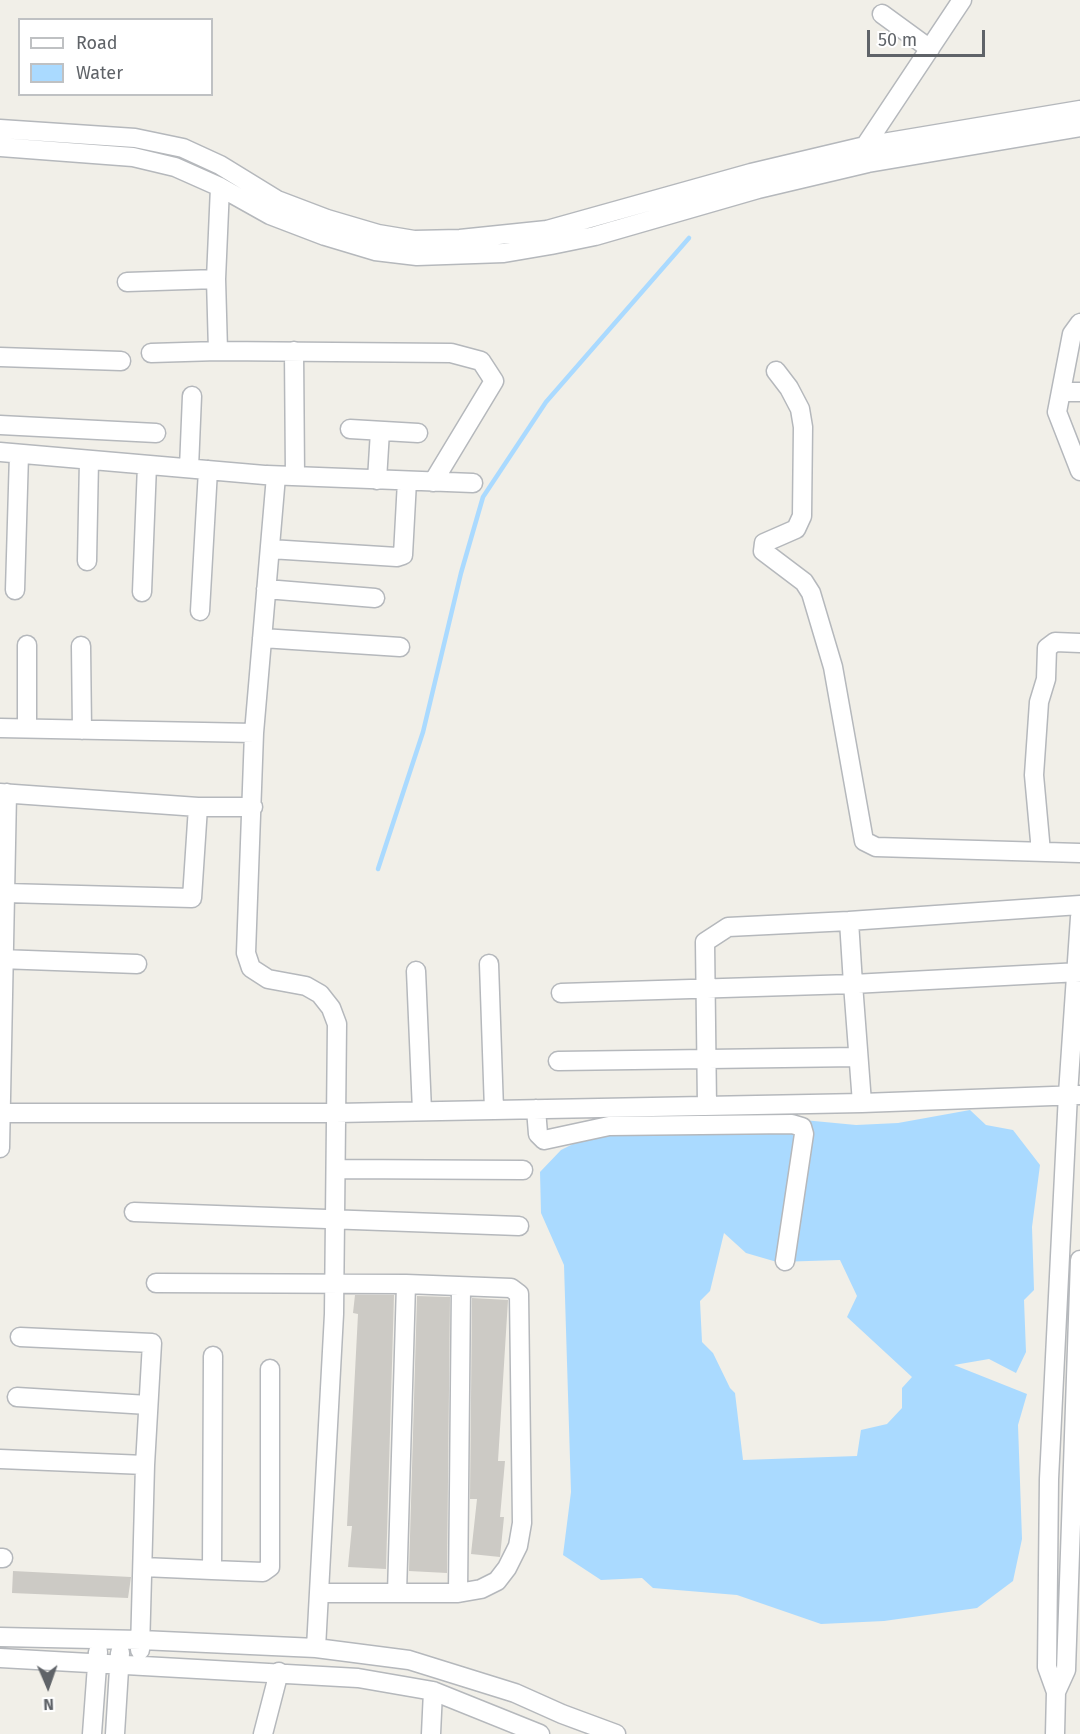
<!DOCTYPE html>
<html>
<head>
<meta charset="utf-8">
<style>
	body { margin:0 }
	#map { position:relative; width:1080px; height:1734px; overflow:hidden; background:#f1efe8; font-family:"Fira Sans",sans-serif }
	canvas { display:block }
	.legend { position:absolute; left:18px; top:18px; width:195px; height:78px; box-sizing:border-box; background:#fff; border:2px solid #bfc1c3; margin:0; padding:8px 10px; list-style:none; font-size:18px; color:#5f6368 }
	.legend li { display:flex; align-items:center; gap:12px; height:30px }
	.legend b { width:30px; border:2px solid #bfc1c3 }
	.north { position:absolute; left:18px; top:1656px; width:60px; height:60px; -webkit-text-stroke:4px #fff; paint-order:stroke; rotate:178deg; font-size:16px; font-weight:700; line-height:24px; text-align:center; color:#5f6368 }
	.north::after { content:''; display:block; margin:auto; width:21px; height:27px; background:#5f6368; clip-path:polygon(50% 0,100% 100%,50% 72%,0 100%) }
	.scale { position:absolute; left:867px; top:30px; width:118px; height:27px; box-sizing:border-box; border:3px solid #5f6368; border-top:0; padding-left:8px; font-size:18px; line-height:21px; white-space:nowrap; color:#5f6368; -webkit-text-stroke:4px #fff; paint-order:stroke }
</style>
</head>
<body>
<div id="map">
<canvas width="1080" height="1734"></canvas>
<ul class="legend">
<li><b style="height:8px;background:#fff"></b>Road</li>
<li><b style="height:16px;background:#aadaff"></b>Water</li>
</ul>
<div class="north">N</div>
<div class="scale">50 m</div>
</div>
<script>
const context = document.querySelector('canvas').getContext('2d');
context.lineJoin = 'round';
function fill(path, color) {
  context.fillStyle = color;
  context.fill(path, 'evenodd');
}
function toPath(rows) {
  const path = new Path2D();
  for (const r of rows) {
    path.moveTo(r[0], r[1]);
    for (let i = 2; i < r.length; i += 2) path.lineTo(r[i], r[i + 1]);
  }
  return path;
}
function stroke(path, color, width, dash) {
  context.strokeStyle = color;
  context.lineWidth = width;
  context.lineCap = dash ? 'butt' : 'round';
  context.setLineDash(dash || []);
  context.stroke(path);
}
fill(toPath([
	[970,1110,986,1125,1013,1130,1040,1165,1032,1227,1034,1290,1024,1300,1026,1352,1016,1373,989,1359,954,1365,1027,1394,1018,1425,1022,1539,1013,1581,977,1608,884,1621,821,1624,737,1595,653,1588,642,1578,601,1580,563,1555,571,1492,564,1265,541,1213,540,1172,561,1150,585,1138,621,1128,772,1117,856,1125,898,1123],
	[724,1233,746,1253,777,1262,840,1260,857,1296,847,1317,912,1377,902,1388,902,1408,887,1424,861,1430,857,1456,743,1460,735,1393,730,1388,713,1353,702,1342,700,1301,710,1291]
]), '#aadaff');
stroke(toPath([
	[378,869,423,732,461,573,483,497,546,402,689,238]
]), '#aadaff', 4.5);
fill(toPath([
	[355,1295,394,1295,386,1569,348,1567,352,1526,347,1526,358,1314,353,1313],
	[417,1296,450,1297,447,1573,409,1571],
	[472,1298,508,1300,498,1461,505,1461,500,1517,504,1517,500,1557,471,1554,477,1499,470,1499],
	[13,1571,131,1577,128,1598,12,1593]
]), '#cccac5');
const minor = toPath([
	[882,14,930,49],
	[0,129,135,138,183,148,220,165,277,200,327,219,378,234,414,240,460,239,547,230,751,173,865,146,1080,110],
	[0,147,133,157,175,167,220,187,270,215,325,236,375,251,417,256,504,253,551,245,595,236,758,189,868,163,1080,127],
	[866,153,865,146,962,0],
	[220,187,216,279,218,351,451,353,481,361,494,381,433,482],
	[127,282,216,279],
	[1080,323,1072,334,1057,412,1080,471],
	[294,351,295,476],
	[151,353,218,351],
	[0,357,121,361],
	[776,371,789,388,800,409,803,427,802,516,796,529,764,543,763,551,804,582,811,593,833,667,864,841,876,847,1080,853],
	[1061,392,1080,392],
	[0,425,156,433],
	[350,429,418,433],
	[0,452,276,476,254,733,246,953,251,968,268,979,306,986,320,994,331,1008,337,1024,334,1314,316,1648],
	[189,468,192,396],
	[267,475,473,483],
	[377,480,380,431],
	[270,549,397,557,403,555,407,481],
	[87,561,89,460],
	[266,589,375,598],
	[15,590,19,454],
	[142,592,147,465],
	[200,611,208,470],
	[262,638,400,647],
	[81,646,82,730],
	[0,728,254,733],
	[27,728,27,645],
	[0,793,198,807,253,807],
	[1041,852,1034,775,1039,702,1046,679,1047,648,1055,642,1080,643],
	[6,893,192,898,198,807],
	[1080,905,849,921,853,984,1080,972],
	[0,959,137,964],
	[489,964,494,1110],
	[416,971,422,1111],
	[561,993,853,984,862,1103],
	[558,1061,858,1057],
	[707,1106,705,942,728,927,849,921],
	[536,1109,538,1134,544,1140,609,1126,792,1124,802,1127,804,1134,785,1261],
	[1,1113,336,1113,862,1103,1080,1095],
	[0,1148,7,793],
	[336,1169,523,1170],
	[134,1212,519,1226],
	[156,1283,406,1284,511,1288,519,1294,522,1523,518,1546,507,1568,497,1581,481,1589,458,1593,319,1593],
	[20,1337,152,1343,145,1465,140,1650],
	[17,1397,148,1405],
	[0,1459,145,1465],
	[0,1558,3,1558],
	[143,1567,212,1570,213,1356],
	[212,1570,263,1572,270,1567,270,1369],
	[397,1593,406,1284],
	[458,1593,461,1287],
	[0,1637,141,1640,316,1648,409,1660,515,1693,562,1714,616,1734],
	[0,1658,358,1678,433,1691,540,1734],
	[1056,1692,1066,1670,1080,1260],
	[92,1734,98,1652],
	[115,1734,120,1653],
	[263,1734,279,1672],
	[431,1734,433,1691],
	[1055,1734,1056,1692,1047,1667,1049,1479,1068,1094,1080,917]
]);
stroke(minor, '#b5b8bc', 21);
stroke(minor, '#fff', 18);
</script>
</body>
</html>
